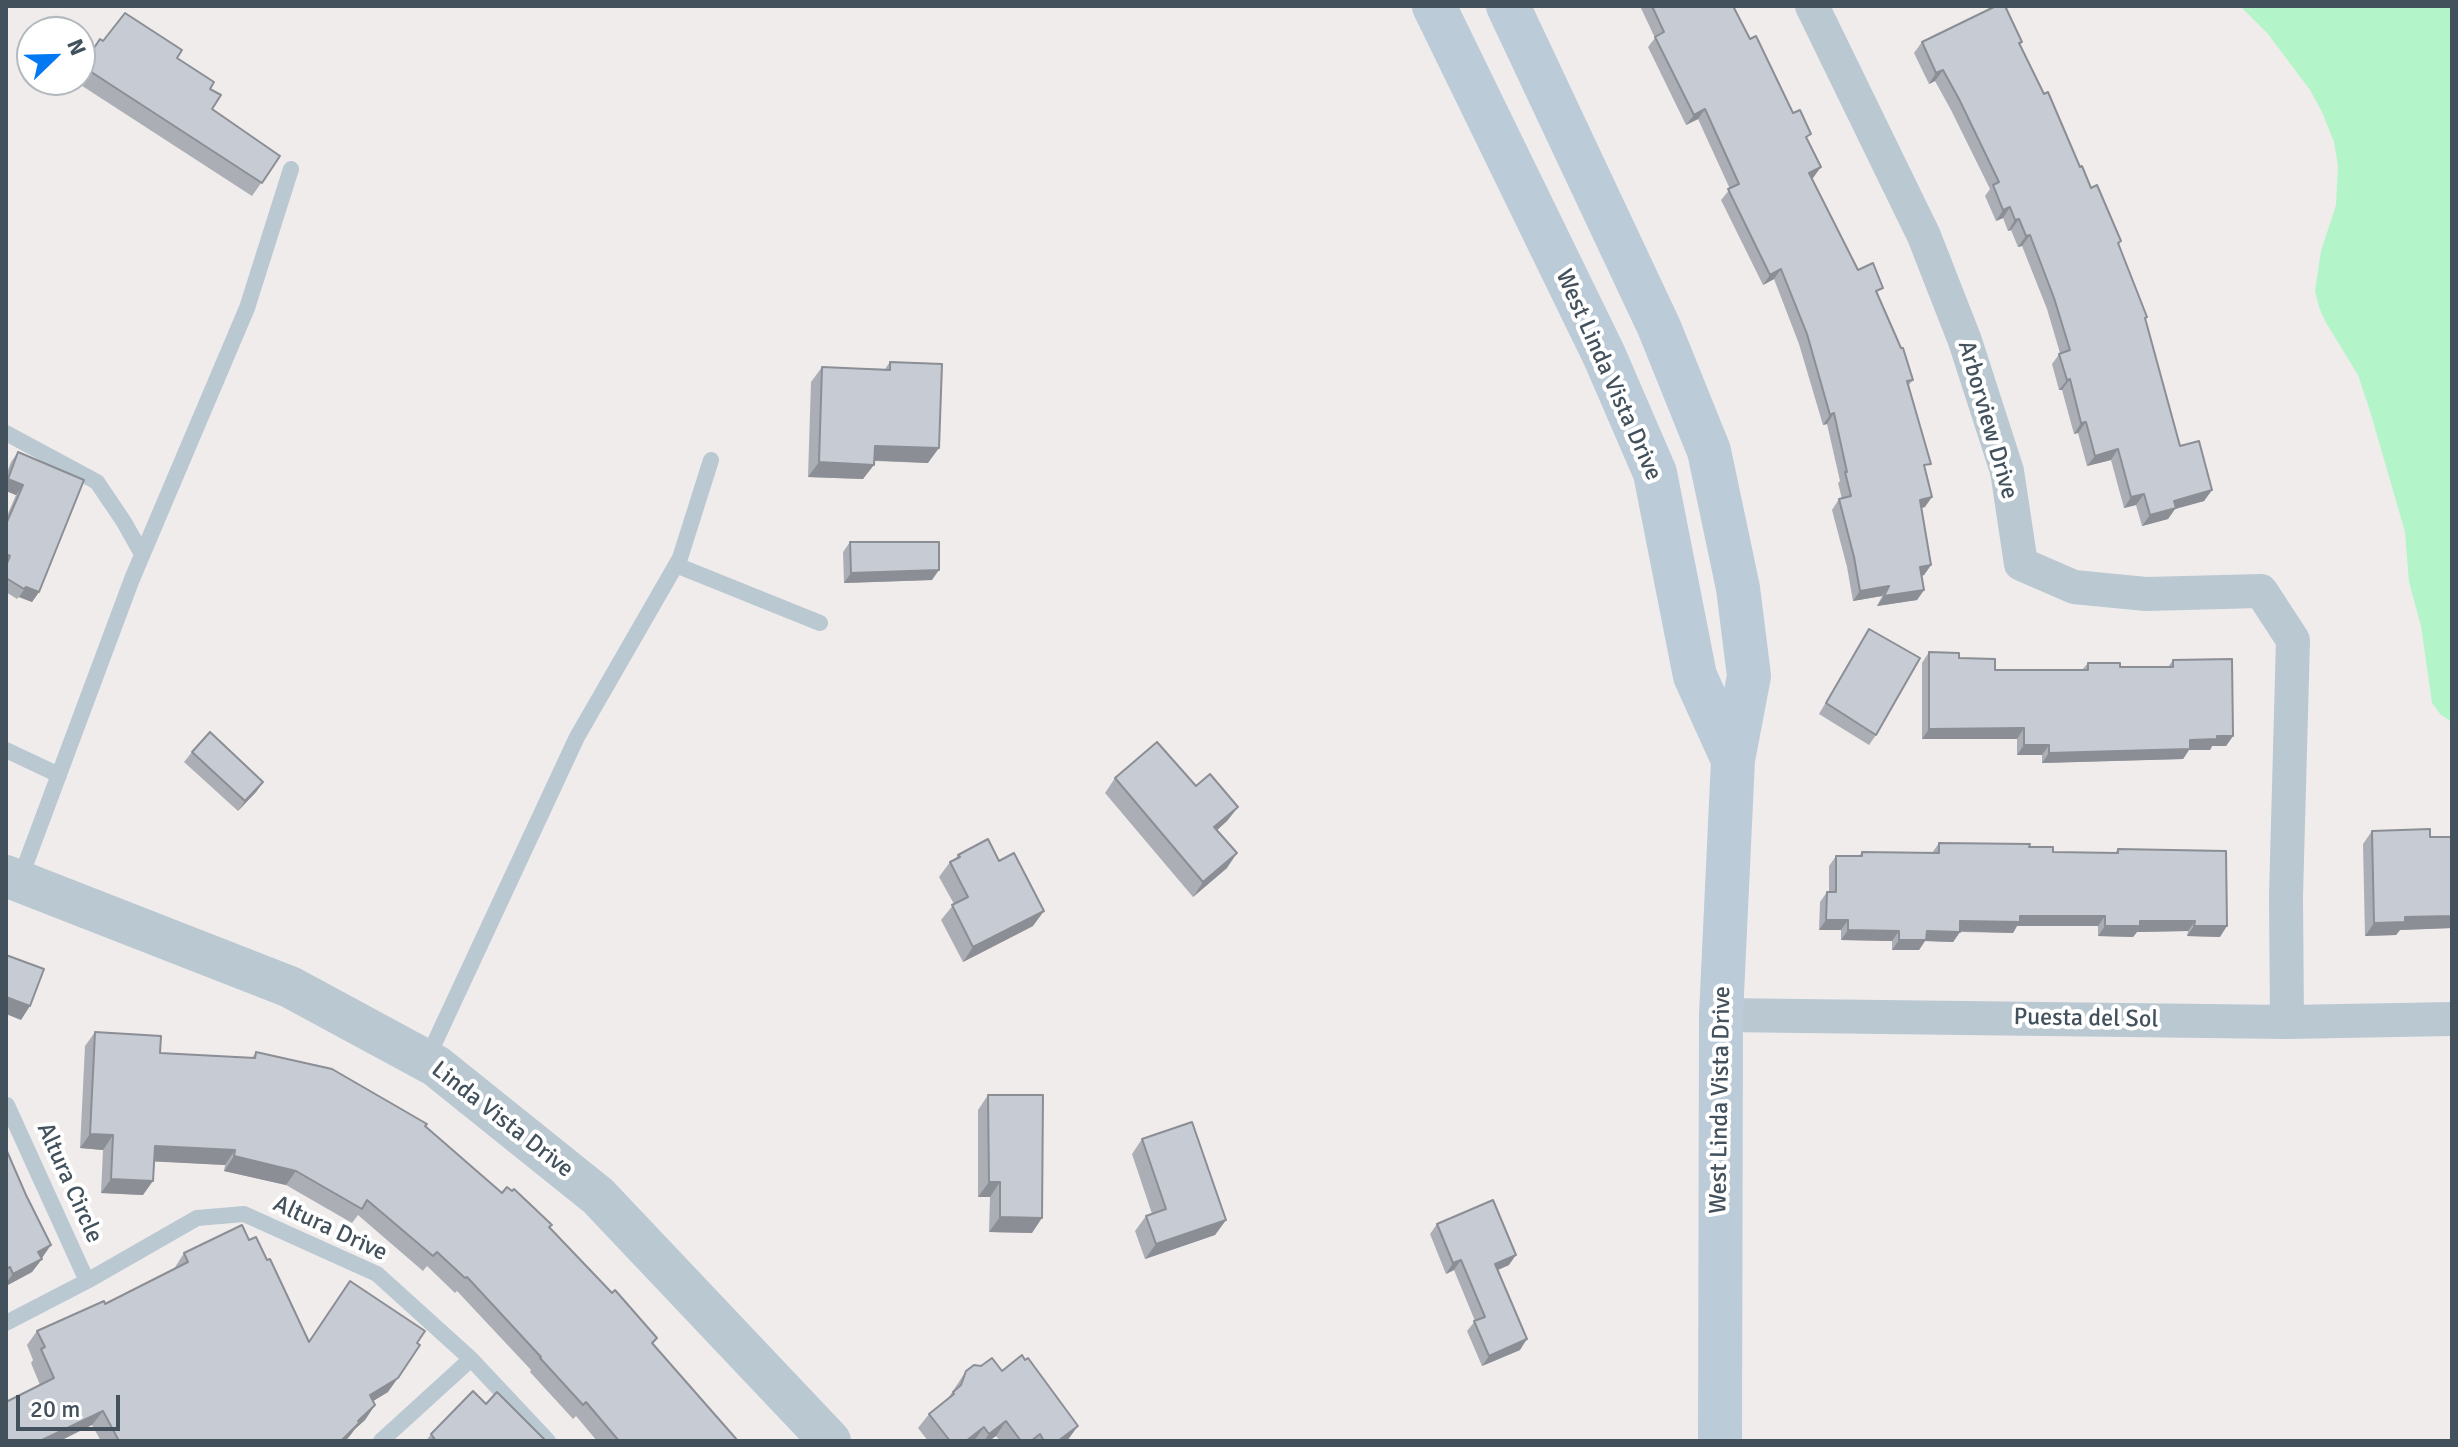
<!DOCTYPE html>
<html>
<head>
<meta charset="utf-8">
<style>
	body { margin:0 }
	#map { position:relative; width:2458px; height:1447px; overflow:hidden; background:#f0ecec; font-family:Signika,sans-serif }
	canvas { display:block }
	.frame { position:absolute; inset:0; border:8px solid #42515c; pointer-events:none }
	.north { position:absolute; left:16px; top:16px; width:80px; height:80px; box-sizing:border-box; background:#fff; border:2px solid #b3b9be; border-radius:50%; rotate:67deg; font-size:22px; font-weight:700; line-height:32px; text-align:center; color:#42515c }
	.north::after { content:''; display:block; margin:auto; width:28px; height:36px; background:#0378f3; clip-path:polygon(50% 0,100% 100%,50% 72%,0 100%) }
	.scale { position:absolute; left:16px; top:1395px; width:104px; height:36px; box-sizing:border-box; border:4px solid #42515c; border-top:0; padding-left:10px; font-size:24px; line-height:28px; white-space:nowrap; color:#42515c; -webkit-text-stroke:6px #fff; paint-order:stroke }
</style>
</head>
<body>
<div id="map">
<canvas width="2458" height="1447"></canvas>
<div class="frame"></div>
<div class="north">N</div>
<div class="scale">20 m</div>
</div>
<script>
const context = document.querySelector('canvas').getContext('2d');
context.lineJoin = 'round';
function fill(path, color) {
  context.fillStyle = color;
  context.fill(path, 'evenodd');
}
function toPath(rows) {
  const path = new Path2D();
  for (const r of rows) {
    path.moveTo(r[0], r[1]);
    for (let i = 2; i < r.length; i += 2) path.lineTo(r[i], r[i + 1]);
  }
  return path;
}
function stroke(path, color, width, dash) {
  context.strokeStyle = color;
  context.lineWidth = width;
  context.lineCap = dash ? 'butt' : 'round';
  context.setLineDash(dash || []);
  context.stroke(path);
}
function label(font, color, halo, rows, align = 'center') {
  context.font = font + ' Signika,sans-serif';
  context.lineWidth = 8;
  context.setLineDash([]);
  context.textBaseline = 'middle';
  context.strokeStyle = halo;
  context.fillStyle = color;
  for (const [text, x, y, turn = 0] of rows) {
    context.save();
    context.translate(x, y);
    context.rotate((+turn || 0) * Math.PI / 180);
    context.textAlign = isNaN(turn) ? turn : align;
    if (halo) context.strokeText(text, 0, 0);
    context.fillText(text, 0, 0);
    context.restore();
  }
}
fill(toPath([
	[2240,6,2452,6,2452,722,2441,715,2432,703,2421,626,2409,582,2405,532,2370,411,2358,375,2325,321,2319,307,2315,291,2321,251,2336,205,2338,166,2334,142,2322,112,2310,90,2268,34]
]), '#b3f4c9');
stroke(toPath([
	[6,433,97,482,124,522,142,554],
	[676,565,820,623],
	[6,750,59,775],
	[20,879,132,579,247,308,291,169],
	[427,1059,577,737,680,558,711,460],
	[7,1105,87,1281],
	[6,1323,87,1281,197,1218,244,1214,377,1274,471,1359,548,1441],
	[381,1441,471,1359]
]), '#bac8d1', 16);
stroke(toPath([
	[1812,6,1924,236,1965,341,2007,471,2021,564,2074,587,2146,594,2261,591,2293,640,2286,896,2287,1022],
	[1721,1015,2287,1022,2452,1019]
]), '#bac8d1', 34);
stroke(toPath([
	[6,876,290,987,436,1066,598,1196,830,1441]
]), '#bac8d1', 42);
stroke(toPath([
	[1434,6,1604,355,1655,473,1695,676,1733,760],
	[1508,6,1659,327,1709,451,1738,588,1749,676,1733,760,1721,1015,1720,1441]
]), '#bccbd8', 44);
fill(toPath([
	[1640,6,1733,6,1750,39,1807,140,1813,178,1812,178,1858,270,1878,296,1913,380,1908,386,1925,471,1925,507,1921,508,1931,565,1924,575,1922,576,1924,590,1917,600,1877,606,1882,596,1853,601,1847,567,1832,510,1839,499,1842,499,1838,483,1840,481,1827,424,1823,425,1799,344,1774,279,1763,285,1721,200,1730,189,1698,119,1686,125,1648,47,1655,38],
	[100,39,103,41,177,58,210,89,212,109,280,156,252,196,73,80,80,80,80,68],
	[1922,42,2022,42,2020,45,2080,167,2121,241,2118,245,2147,317,2145,320,2180,446,2212,490,2204,501,2175,509,2168,519,2142,526,2136,505,2124,508,2111,460,2087,466,2078,433,2074,434,2062,390,2059,390,2052,364,2060,353,2047,309,2022,246,2018,247,2011,230,2008,231,2003,218,1996,221,1985,196,1990,189,1951,110,1935,81,1929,84,1914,53],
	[890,362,928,463,874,461,863,479,808,477,811,382,822,367,885,369],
	[18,452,39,592,32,602,19,597,17,599,6,592,6,518,16,495,6,491,6,475,11,462],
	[850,542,932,580,844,583,843,552],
	[1869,629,1876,735,1869,745,1819,714],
	[1929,652,1959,658,1995,670,2082,670,2088,663,2120,667,2168,667,2173,660,2233,736,2226,746,2212,746,2210,750,2189,750,2183,759,2042,763,2042,755,2017,755,2017,739,1922,739,1922,663],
	[192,752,263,782,256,792,238,811,184,762],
	[1115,778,1196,786,1238,807,1227,821,1217,830,1227,868,1193,897,1105,793],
	[2372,831,2430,837,2452,837,2452,928,2400,930,2396,935,2365,936,2363,844],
	[1939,843,2029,847,2053,852,2115,853,2118,849,2220,937,2187,936,2188,931,2137,932,2133,937,2098,936,2098,926,2017,926,2013,933,1960,932,1953,942,1925,941,1919,950,1892,950,1892,941,1841,940,1841,930,1819,930,1820,902,1827,892,1829,892,1829,866,1836,856,1859,856,1862,852,1932,853],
	[958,855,1033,926,963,962,941,920,954,904,939,877,950,862,955,859],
	[95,1032,160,1053,252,1058,256,1052,425,1126,502,1193,550,1228,612,1293,657,1338,653,1344,738,1441,597,1441,576,1416,573,1419,530,1372,531,1370,457,1291,455,1293,427,1266,423,1271,358,1215,352,1223,286,1185,224,1171,225,1165,154,1161,143,1195,101,1193,103,1150,80,1148,85,1046],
	[988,1095,1032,1233,989,1232,990,1197,978,1197,978,1110],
	[1142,1139,1226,1220,1215,1235,1145,1259,1135,1231,1146,1216,1152,1214,1132,1154],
	[6,1149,42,1259,32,1272,6,1286],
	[1437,1224,1509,1265,1498,1270,1520,1350,1482,1366,1467,1331,1475,1321,1454,1270,1446,1274,1430,1234],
	[249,1240,267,1260,309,1342,388,1392,373,1401,375,1405,365,1420,355,1429,345,1441,101,1441,92,1425,40,1385,31,1363,33,1360,27,1345,37,1331,105,1304,174,1269,184,1253],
	[966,1371,1002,1371,1067,1441,1000,1441,996,1436,989,1441,928,1441,918,1428,929,1414,947,1400],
	[486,1404,546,1441,426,1441,431,1434]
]), '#abafb5');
fill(toPath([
	[1943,70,1935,81,1929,84,1936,73],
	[1705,109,1698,119,1686,125,1694,115],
	[1821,167,1813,178,1802,183,1809,173],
	[2010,207,2003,218,1996,221,2003,210],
	[2019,219,2011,230,2008,231,2015,220],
	[2030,235,2022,246,2018,247,2026,236],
	[1781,269,1774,279,1763,285,1770,275],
	[2070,379,2062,390,2059,390,2067,380],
	[1834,413,1827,424,1823,425,1830,415],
	[2086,422,2078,433,2074,434,2081,423],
	[875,446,939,448,928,463,864,460],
	[2118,449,2111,460,2087,466,2095,456],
	[819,462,874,465,863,479,808,477],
	[8,479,23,485,16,495,6,491,6,481],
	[2212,490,2204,501,2175,509,2168,519,2142,526,2150,515,2174,501],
	[2144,494,2136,505,2124,508,2131,497],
	[1932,497,1925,507,1913,510,1920,500],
	[1931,565,1924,575,1913,578,1920,567],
	[939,570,932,580,844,583,851,573],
	[1889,586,1882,596,1853,601,1860,591],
	[26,587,39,592,32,602,19,597],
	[1924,590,1917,600,1877,606,1884,596],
	[2024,728,2017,739,1922,739,1929,729],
	[2217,736,2233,736,2226,746,2212,746,2210,750,2189,750,2183,759,2042,763,2049,753,2190,740],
	[2024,745,2049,745,2042,755,2017,755],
	[263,782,256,792,238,811,245,801],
	[1238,807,1227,821,1204,842,1214,827],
	[1237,853,1227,868,1193,897,1203,882],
	[1044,911,1033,926,963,962,973,947],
	[2020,916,2105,916,2098,926,2017,926,2013,933,1953,931,1960,921],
	[2452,916,2452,928,2400,930,2396,935,2365,936,2374,923,2405,917],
	[1826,920,1848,920,1841,930,1819,930],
	[2140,921,2195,921,2188,931,2137,932,2133,937,2098,936,2105,926],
	[2194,926,2227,926,2220,937,2187,936],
	[1848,930,1899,931,1892,941,1841,940],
	[1927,931,1960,932,1953,942,1925,941,1919,950,1892,950,1899,940],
	[6,997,30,1006,21,1020,6,1014],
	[90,1134,113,1135,103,1150,80,1148],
	[155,1146,235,1150,225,1165,145,1161],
	[234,1156,296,1171,286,1185,224,1171],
	[111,1179,153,1181,143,1195,101,1193],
	[989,1182,1000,1182,990,1197,978,1197],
	[1000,1217,1042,1218,1032,1233,989,1232],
	[1226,1220,1215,1235,1145,1259,1156,1244],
	[51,1245,42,1258,29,1265,38,1252],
	[1516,1255,1509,1265,1488,1274,1495,1264],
	[42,1259,32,1272,6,1286,6,1283,13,1274],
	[1461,1260,1454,1270,1446,1274,1453,1263],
	[1527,1339,1520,1350,1482,1366,1489,1356],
	[398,1378,388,1392,360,1409,370,1395],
	[375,1405,365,1420,355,1429,349,1437,345,1441,341,1441,358,1421],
	[103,1411,92,1425,60,1441,40,1441],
	[1006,1421,996,1436,989,1441,984,1441,989,1434],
	[1078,1426,1067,1441,1058,1441],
	[984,1427,974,1441,966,1441]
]), '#8b8e94');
const building = toPath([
	[1652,6,1733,6,1750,39,1756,36,1793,113,1800,110,1811,134,1806,137,1821,167,1809,173,1858,270,1873,263,1883,288,1876,291,1901,348,1903,348,1913,380,1907,381,1931,464,1924,465,1932,497,1920,500,1931,565,1920,567,1924,590,1884,596,1889,586,1860,591,1854,557,1839,499,1851,496,1845,472,1847,472,1834,413,1830,415,1807,334,1781,269,1770,275,1728,189,1739,184,1705,109,1694,115,1655,37,1664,32,1652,6],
	[1996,6,2005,6,2022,42,2019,43,2044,94,2048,92,2080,167,2082,166,2091,188,2097,185,2121,241,2118,243,2147,317,2145,318,2180,446,2199,441,2212,490,2174,501,2176,508,2150,515,2144,494,2131,497,2118,449,2095,456,2086,422,2081,423,2070,379,2067,380,2059,354,2070,350,2054,298,2030,235,2026,236,2019,219,2015,220,2010,207,2003,210,1993,185,1999,182,1959,99,1943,70,1936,73,1922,42,1996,6],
	[125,13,182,50,177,58,214,82,210,89,221,95,212,109,280,156,262,183,82,66,100,39,103,41,125,13],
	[890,362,942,364,939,448,875,446,874,465,819,462,822,367,890,370,890,362],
	[18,452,84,480,39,592,26,587,24,589,6,578,6,566,10,556,6,554,6,524,23,485,8,479,18,452],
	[850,542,939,542,939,570,851,573,850,542],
	[1869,629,1920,658,1876,735,1826,703,1869,629],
	[1929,652,1959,653,1959,658,1995,659,1995,670,2088,670,2088,663,2120,663,2120,667,2173,667,2173,660,2232,659,2233,736,2217,736,2217,739,2190,740,2190,749,2049,753,2049,745,2024,745,2024,728,1929,729,1929,652],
	[210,732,263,782,245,801,192,752,210,732],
	[1157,742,1196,786,1210,774,1238,807,1214,827,1237,853,1203,882,1115,778,1157,742],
	[2430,829,2430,837,2452,837,2452,916,2405,917,2405,922,2374,923,2372,831,2430,829],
	[988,839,999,861,1014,853,1044,911,973,947,952,905,968,897,950,862,960,857,958,855,988,839],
	[1939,843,2030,844,2029,847,2053,847,2053,852,2118,853,2118,849,2226,851,2227,926,2194,926,2195,921,2140,921,2140,926,2105,926,2105,916,2020,916,2020,922,1960,921,1960,932,1927,931,1926,940,1899,940,1899,931,1848,930,1848,920,1826,920,1827,892,1836,892,1836,856,1862,856,1862,852,1939,853,1939,843],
	[6,955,44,969,30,1006,6,997,6,955],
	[95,1032,161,1036,160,1053,255,1058,256,1052,332,1069,427,1124,425,1126,502,1193,507,1187,512,1191,514,1189,552,1225,549,1227,612,1293,615,1290,657,1338,652,1343,738,1441,619,1441,586,1402,583,1405,540,1358,541,1357,467,1277,465,1278,437,1252,433,1256,367,1200,362,1209,296,1171,234,1156,235,1150,155,1146,153,1181,111,1179,113,1135,90,1134,95,1032],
	[988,1095,1043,1095,1042,1218,1000,1217,1000,1182,989,1182,988,1095],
	[1192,1122,1226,1220,1156,1244,1146,1216,1166,1209,1142,1139,1192,1122],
	[6,1149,26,1195,51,1245,38,1252,42,1259,13,1274,10,1267,6,1269,6,1149],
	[1493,1200,1516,1255,1495,1264,1527,1339,1489,1356,1474,1321,1485,1317,1461,1260,1453,1263,1437,1224,1493,1200],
	[242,1225,249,1240,256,1237,267,1260,270,1259,309,1342,350,1281,425,1331,417,1343,420,1345,398,1378,370,1395,375,1405,358,1421,360,1422,341,1441,119,1441,103,1411,40,1441,6,1441,6,1402,54,1378,41,1349,45,1347,37,1331,104,1301,105,1304,188,1262,184,1253,242,1225],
	[1022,1355,1025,1360,1028,1358,1078,1426,1058,1441,1044,1441,1040,1434,1031,1441,1021,1441,1006,1421,989,1434,984,1427,966,1441,950,1441,929,1414,954,1394,953,1392,961,1385,966,1371,974,1365,981,1366,992,1358,1002,1371,1022,1355],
	[473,1391,486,1404,497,1392,546,1441,436,1441,431,1434,473,1391]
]);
fill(building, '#c7cbd3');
stroke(building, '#8b8e94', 2);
label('24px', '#42515c', '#fff', [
	["West Linda Vista Drive",1608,375,66],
	["Arborview Drive",1987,420,74],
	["Puesta del Sol",2086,1019,1],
	["West Linda Vista Drive",1721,1100,-89],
	["Linda Vista Drive",502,1120,38],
	["Altura Circle",69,1183,66],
	["Altura Drive",330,1229,25]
]);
</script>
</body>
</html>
